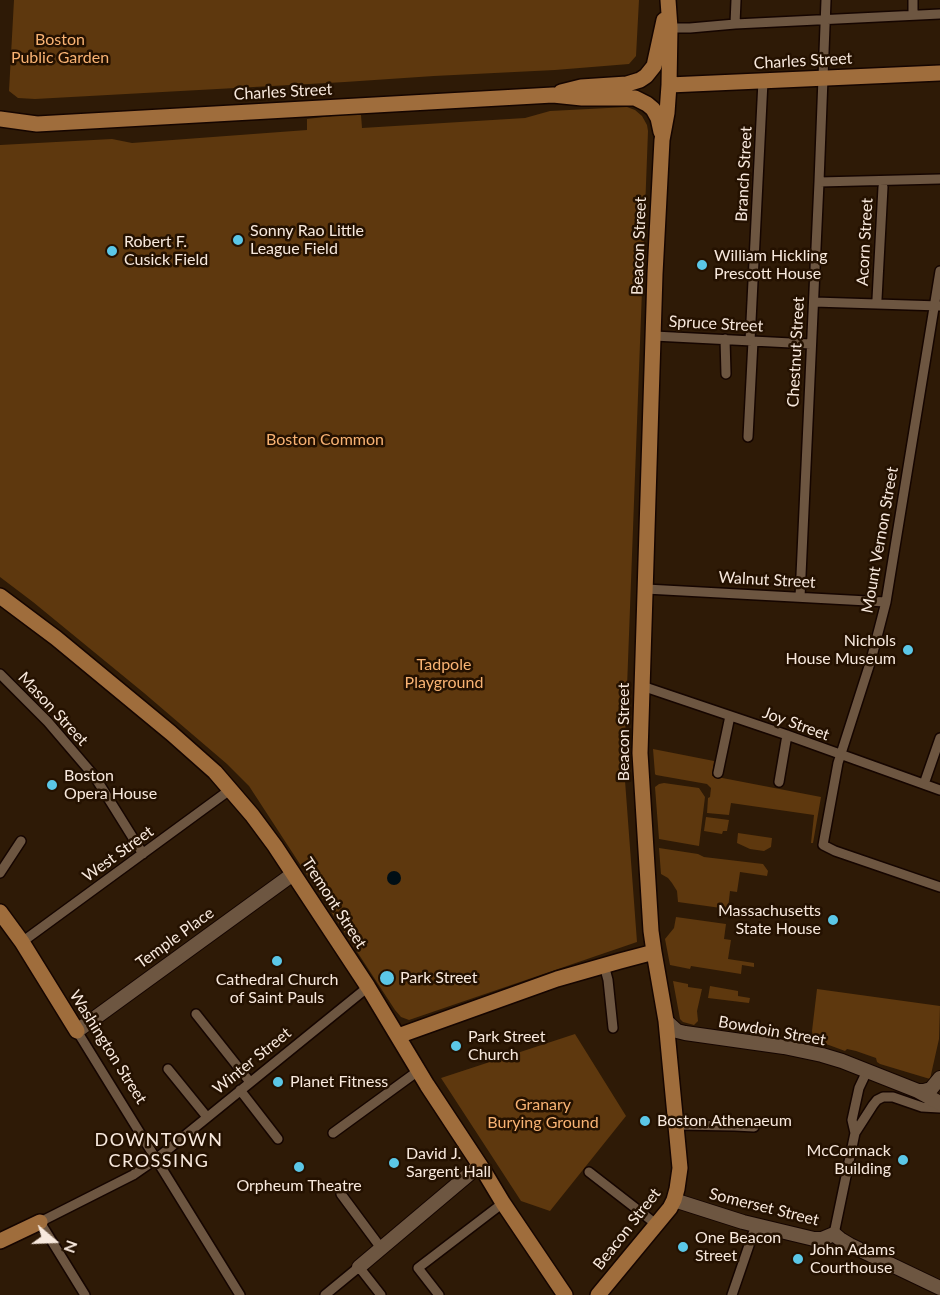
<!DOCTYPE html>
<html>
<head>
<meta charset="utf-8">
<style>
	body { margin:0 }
	#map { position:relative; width:940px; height:1295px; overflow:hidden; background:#2e1a06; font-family:Lato,sans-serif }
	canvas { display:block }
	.north { position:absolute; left:24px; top:1211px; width:60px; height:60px; -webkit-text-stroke:4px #241100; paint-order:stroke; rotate:109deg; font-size:16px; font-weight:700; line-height:24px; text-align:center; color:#f8e9dd }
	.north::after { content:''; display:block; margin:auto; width:21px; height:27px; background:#f8e9dd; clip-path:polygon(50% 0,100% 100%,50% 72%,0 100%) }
</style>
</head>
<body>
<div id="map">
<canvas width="940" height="1295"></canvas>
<div class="north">N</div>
</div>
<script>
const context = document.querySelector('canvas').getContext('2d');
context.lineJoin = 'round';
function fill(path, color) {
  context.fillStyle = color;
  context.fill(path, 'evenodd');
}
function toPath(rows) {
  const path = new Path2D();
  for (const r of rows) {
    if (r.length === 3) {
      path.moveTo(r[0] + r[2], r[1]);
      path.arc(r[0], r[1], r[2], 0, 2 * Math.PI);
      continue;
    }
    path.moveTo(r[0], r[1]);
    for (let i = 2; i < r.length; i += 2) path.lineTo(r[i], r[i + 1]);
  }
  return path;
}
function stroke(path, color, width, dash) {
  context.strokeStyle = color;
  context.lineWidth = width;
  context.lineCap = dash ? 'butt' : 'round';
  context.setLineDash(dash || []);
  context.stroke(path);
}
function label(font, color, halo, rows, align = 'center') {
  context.font = font + ' Lato,sans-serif';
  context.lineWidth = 5;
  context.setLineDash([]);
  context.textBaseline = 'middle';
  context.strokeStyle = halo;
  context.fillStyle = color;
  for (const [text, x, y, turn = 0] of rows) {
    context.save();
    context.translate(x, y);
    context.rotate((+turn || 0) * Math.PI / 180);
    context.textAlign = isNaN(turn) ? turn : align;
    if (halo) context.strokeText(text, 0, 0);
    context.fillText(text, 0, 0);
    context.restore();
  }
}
fill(toPath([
	[14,0,639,0,636,56,629,64,555,70,434,76,345,82,35,99,18,98,9,91],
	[627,107,635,110,642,116,647,125,648,131,624,767,637,942,409,1020,401,1017,395,1010,249,786,227,764,144,693,33,602,0,577,0,145,112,139,132,143,307,130,307,119,341,115,361,115,362,128,525,118,550,111],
	[653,749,714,761,712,776,821,797,813,843,811,843,814,815,731,803,729,815,707,813,708,798,710,797,711,788,707,784,656,775,655,774],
	[664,783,699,788,705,797,699,846,659,839,655,787,659,784],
	[706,817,729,820,727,831,723,831,722,834,704,831],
	[738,833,772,838,771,847,764,851,750,849,737,843],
	[659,848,698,854,704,857,763,864,768,871,767,876,740,872,737,892,730,891,728,909,678,902,677,891,672,883,668,878,661,874],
	[676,917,726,924,724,939,731,940,728,959,754,963,754,967,742,965,741,974,691,966,690,969,670,965,665,939,674,928],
	[673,981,688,984,688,987,702,989,697,1011,698,1021,694,1025,683,1022,680,1019],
	[710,986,738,991,738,996,750,998,749,1003,708,998],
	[817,989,940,1006,939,1039,930,1079,880,1064,877,1062,876,1058,856,1051,847,1049,845,1051,818,1041,813,1037,812,1031],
	[575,1034,626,1116,550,1211,521,1201,441,1078]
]), '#5e380e');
fill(toPath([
	[394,878,7]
]), '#000e15');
const street = toPath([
	[913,15,913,0],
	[735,24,736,0],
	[670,28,690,28,735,24,940,14],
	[819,182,940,179],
	[940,271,886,602,871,660,838,763,823,845,835,851,940,887],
	[877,299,883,187],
	[814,302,940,306],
	[654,336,811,344],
	[725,339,726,374],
	[750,341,763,81],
	[748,437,753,341],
	[646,589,886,602],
	[800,597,819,182,826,0],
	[0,674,48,722,95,777,143,854],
	[642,686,787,735,940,790],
	[718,773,730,716],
	[779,782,787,735],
	[924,784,940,738],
	[0,873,21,841],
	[22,942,231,789],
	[604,965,608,980,613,1028],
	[196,1014,250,1082],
	[77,1031,240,1295],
	[168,1069,207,1117],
	[240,1090,278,1139],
	[676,1125,735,1126,754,1127],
	[333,1133,418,1071],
	[855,1133,873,1105,877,1100,883,1097,893,1097,922,1107,940,1108],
	[589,1172,656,1224],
	[341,1194,381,1248],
	[834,1234,855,1133,852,1120,859,1088,867,1071],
	[85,1295,40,1222,133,1175,156,1159,368,987],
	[325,1295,359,1267,381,1295],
	[439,1295,418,1268,503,1203],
	[732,1295,756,1225]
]);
const secondary = toPath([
	[666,1021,677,1031,685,1033,784,1047,822,1055,842,1061,918,1091,940,1103],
	[77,1031,293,874],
	[918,1091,924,1091,931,1089,940,1078],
	[674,1200,743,1222,814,1239,822,1239,834,1234,840,1239,850,1245,940,1288],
	[359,1267,480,1165]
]);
const primary = toPath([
	[669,85,940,73],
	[561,92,581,87,627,84,640,80,646,76,654,66,664,20],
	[0,119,37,124,553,95,582,98,635,98,647,104,653,109,658,118,661,132],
	[0,596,56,638,171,733,215,772,252,815,275,846,368,987,427,1085,485,1173,503,1203,565,1295],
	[0,912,22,942,77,1031],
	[398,1036,557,979,620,961,654,952],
	[0,1241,40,1222],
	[598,1295,670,1208,674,1200,677,1189,680,1168,666,1021,654,952,651,931,640,753,655,274,662,140,667,113,669,85,670,28,668,0]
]);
stroke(street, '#150500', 12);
stroke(secondary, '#150500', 16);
stroke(primary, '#150500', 18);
stroke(street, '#6d5641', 9);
stroke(secondary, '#6d5641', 14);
stroke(primary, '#9f6d3c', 15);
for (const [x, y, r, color] of [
	[238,240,6,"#5bc7e7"],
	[112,251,6,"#5bc7e7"],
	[702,265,6,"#5bc7e7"],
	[908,650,6,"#5bc7e7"],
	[52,785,6,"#5bc7e7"],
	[833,920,6,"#5bc7e7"],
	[277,961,6,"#5bc7e7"],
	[387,978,8,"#5bc7e7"],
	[456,1046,6,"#5bc7e7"],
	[278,1082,6,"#5bc7e7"],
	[645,1121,6,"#5bc7e7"],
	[903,1160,6,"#5bc7e7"],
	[394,1163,6,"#5bc7e7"],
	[299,1167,6,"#5bc7e7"],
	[683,1247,6,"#5bc7e7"],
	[798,1259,6,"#5bc7e7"]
]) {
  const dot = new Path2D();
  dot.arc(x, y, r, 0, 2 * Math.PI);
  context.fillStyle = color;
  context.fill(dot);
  stroke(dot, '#241100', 2);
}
label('16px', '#f9b373', '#241100', [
	["Boston",60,40],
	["Public Garden",60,58],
	["Boston Common",325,440],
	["Tadpole",444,665],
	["Playground",444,683],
	["Granary",543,1105],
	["Burying Ground",543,1123]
]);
label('16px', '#f8e9dd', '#241100', [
	["Charles Street",803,61,-3],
	["Charles Street",283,92,-3],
	["Branch Street",744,174,-87],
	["Acorn Street",865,242,-87],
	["Beacon Street",639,246,-88],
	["Spruce Street",716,324,3],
	["Chestnut Street",796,352,-87],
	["Mount Vernon Street",880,540,-80],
	["Walnut Street",767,580,3],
	["Mason Street",53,709,47],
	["Joy Street",796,724,20],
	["Beacon Street",624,732,-90],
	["West Street",118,854,-36],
	["Tremont Street",334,903,57],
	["Temple Place",175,938,-36],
	["Bowdoin Street",772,1031,10],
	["Washington Street",108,1047,58],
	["Winter Street",252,1061,-39],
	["Somerset Street",764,1207,14],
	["Beacon Street",627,1229,-52]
]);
label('16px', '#f8e9dd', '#241100', [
	["Sonny Rao Little",250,231],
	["League Field",250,249],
	["Robert F.",124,242],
	["Cusick Field",124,260],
	["William Hickling",714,256],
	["Prescott House",714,274],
	["Nichols",896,641,"right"],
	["House Museum",896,659,"right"],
	["Boston",64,776],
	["Opera House",64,794],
	["Massachusetts",821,911,"right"],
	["State House",821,929,"right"],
	["Park Street",400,978],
	["Cathedral Church",277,980,"center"],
	["of Saint Pauls",277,998,"center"],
	["Park Street",468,1037],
	["Church",468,1055],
	["Planet Fitness",290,1082],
	["Boston Athenaeum",657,1121],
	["McCormack",891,1151,"right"],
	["Building",891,1169,"right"],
	["David J.",406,1154],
	["Sargent Hall",406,1172],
	["Orpheum Theatre",299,1186,"center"],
	["One Beacon",695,1238],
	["Street",695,1256],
	["John Adams",810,1250],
	["Courthouse",810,1268]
], 'left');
context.letterSpacing = '1.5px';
label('18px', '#f8e9dd', '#241100', [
	["DOWNTOWN",159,1140],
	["CROSSING",159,1161]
]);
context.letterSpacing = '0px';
</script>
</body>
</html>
